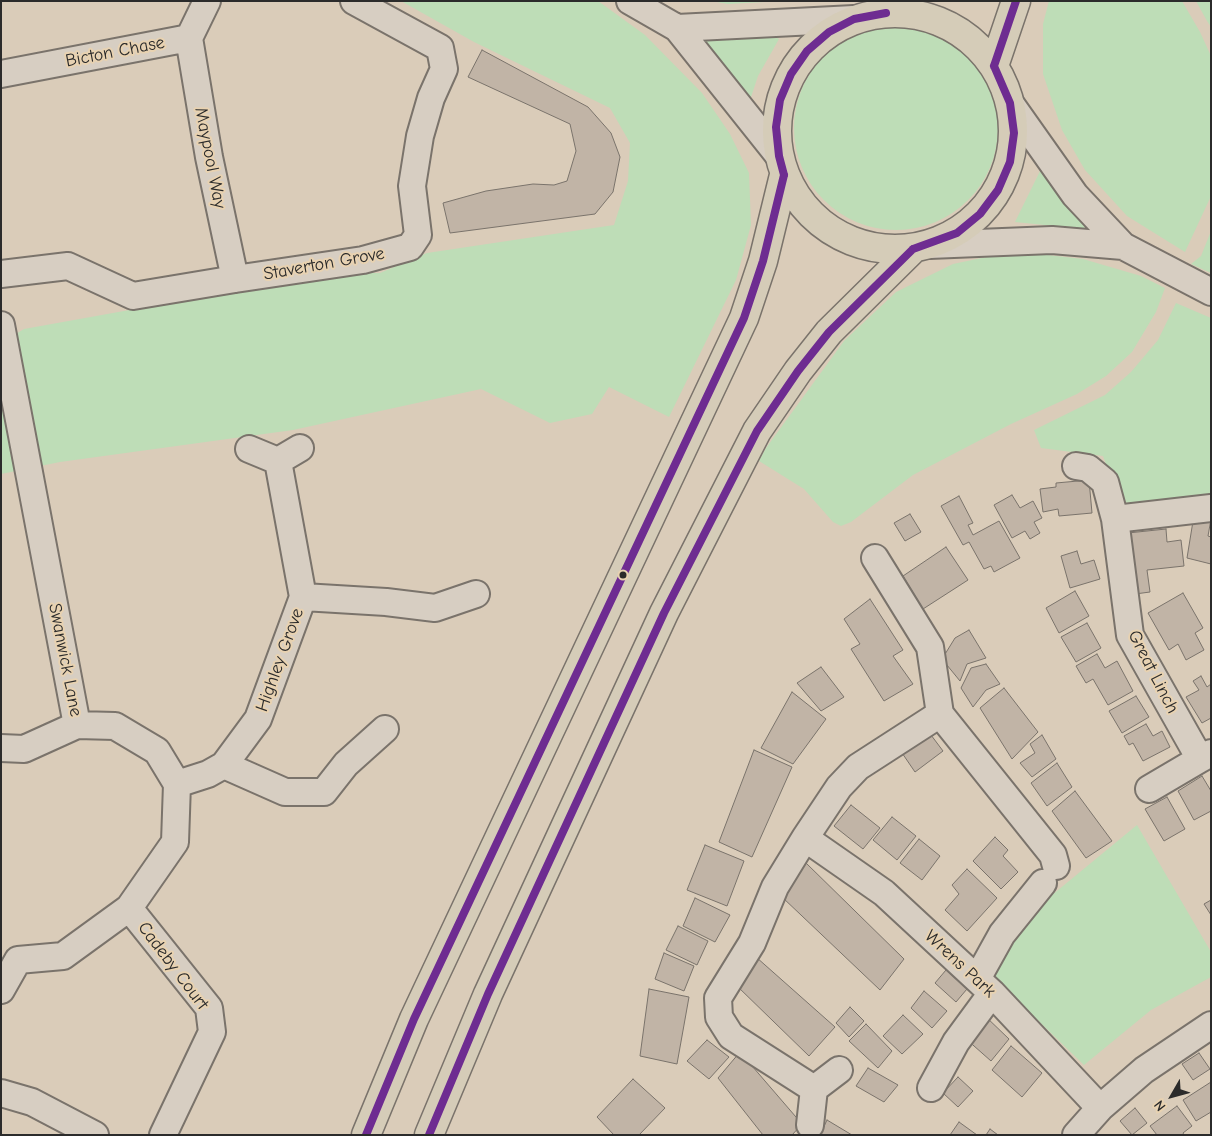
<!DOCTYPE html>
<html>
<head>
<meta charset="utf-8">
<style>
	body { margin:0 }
	#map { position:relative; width:1212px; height:1136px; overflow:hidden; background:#daccb9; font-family:"Comic Neue",sans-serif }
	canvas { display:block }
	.frame { position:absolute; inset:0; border:2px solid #2b2b2b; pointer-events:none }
	.north { position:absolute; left:1147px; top:1071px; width:50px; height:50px; -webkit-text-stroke:4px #e8d2b1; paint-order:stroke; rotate:232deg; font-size:14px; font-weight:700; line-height:20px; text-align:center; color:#2b2b2b }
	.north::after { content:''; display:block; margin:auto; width:18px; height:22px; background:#2b2b2b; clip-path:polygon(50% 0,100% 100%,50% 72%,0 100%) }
</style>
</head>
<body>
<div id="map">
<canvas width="1212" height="1136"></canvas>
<div class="frame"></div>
<div class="north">N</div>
</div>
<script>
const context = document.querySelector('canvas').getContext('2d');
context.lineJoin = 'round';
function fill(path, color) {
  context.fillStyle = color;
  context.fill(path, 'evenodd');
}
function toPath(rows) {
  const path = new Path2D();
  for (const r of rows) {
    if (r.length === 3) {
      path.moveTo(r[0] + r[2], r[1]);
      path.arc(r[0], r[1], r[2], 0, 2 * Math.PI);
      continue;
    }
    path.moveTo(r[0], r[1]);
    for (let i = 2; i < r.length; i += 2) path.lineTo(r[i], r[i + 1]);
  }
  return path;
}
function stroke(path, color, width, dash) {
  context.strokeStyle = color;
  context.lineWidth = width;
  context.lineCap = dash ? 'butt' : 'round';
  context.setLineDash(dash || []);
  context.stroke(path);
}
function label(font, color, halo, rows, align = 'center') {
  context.font = font + ' "Comic Neue",sans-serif';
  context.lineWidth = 4;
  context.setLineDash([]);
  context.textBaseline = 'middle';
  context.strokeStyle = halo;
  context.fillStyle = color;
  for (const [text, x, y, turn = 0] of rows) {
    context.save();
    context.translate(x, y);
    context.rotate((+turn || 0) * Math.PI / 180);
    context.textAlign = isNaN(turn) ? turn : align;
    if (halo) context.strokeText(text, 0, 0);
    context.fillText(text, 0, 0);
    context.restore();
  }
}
fill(toPath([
	[401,1,598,1,645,35,702,93,730,134,749,173,751,225,736,280,669,417,609,387,592,414,550,423,481,389,293,430,60,462,1,474,1,343,24,329,335,273,380,273,427,253,614,225,628,181,630,143,610,108,474,42],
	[711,1,783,1,728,4],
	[1049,1,1182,1,1200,32,1211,56,1211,196,1185,252,1127,216,1085,170,1062,130,1043,74,1043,24],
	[1196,1,1211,1,1211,27,1207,21],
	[896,128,102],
	[691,30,714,35,775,37,779,39,758,76,750,100],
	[1041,169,1085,227,1084,229,1015,222],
	[1211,231,1211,273,1191,264,1201,256],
	[1039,254,1083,259,1141,276,1165,288,1156,312,1132,352,1106,376,1077,394,1011,424,913,475,851,522,841,526,833,522,804,489,759,461,766,448,844,341,896,292,953,264,996,255],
	[1176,303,1211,318,1211,494,1129,505,1117,494,1103,456,1041,448,1034,430,1105,395,1131,372,1158,340],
	[1137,825,1211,952,1211,977,1151,1010,1084,1065,992,976,1018,932,1046,900]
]), '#beddb7');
const building = toPath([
	[482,50,588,107,611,133,620,157,613,192,595,214,450,233,443,203,486,191,533,184,554,185,567,181,576,151,570,124,468,77,482,50],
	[1089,480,1092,513,1059,516,1058,509,1043,512,1040,489,1056,487,1056,483,1089,480],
	[1012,495,1020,508,1033,501,1042,518,1034,522,1040,533,1030,539,1025,531,1012,538,994,505,1012,495],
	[959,496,973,523,968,525,973,535,999,521,1020,558,994,572,991,566,984,569,969,542,963,545,941,506,959,496],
	[910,514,921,532,905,541,894,523,910,514],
	[1194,515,1211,519,1208,536,1211,537,1211,564,1187,558,1194,515],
	[1166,529,1167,542,1181,540,1184,566,1147,570,1150,592,1135,594,1128,533,1166,529],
	[946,547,968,580,923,609,903,576,946,547],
	[1077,551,1081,564,1094,560,1100,579,1070,588,1061,556,1077,551],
	[1075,591,1089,616,1059,633,1046,608,1075,591],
	[1183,593,1203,628,1195,633,1204,650,1186,660,1178,644,1169,650,1148,613,1183,593],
	[870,599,903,650,893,656,913,684,884,701,851,649,860,644,844,619,870,599],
	[1087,623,1101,648,1076,662,1061,637,1087,623],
	[969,630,986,658,967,664,960,681,942,659,955,638,969,630],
	[1097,654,1105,668,1117,661,1133,691,1108,705,1093,679,1086,683,1076,666,1097,654],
	[986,664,1000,684,986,690,973,707,961,688,971,668,986,664],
	[821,667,844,697,821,711,797,683,821,667],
	[1201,676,1207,687,1211,684,1211,718,1202,723,1186,697,1199,690,1193,681,1201,676],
	[1004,688,1038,732,1012,759,980,708,1004,688],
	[792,692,826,719,793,764,761,748,792,692],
	[1136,696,1149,717,1122,733,1109,711,1136,696],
	[1146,724,1153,736,1162,731,1170,747,1143,761,1133,743,1129,745,1124,736,1146,724],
	[928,731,943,751,915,772,900,750,928,731],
	[1042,735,1056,759,1032,777,1020,763,1035,753,1030,744,1042,735],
	[754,750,792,767,752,857,719,842,754,750],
	[1057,763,1072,787,1047,806,1031,783,1057,763],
	[1202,776,1211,791,1211,811,1194,820,1178,791,1202,776],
	[1075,791,1112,841,1086,858,1052,811,1075,791],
	[1167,797,1185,829,1164,841,1145,809,1167,797],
	[851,805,880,828,863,849,834,826,851,805],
	[892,817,916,836,897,860,873,840,892,817],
	[995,837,1008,850,1003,856,1018,872,1001,889,973,861,995,837],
	[919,839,940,856,922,880,900,863,919,839],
	[705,845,744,861,727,906,687,890,705,845],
	[806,863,904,959,880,990,782,897,806,863],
	[967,869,997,898,967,931,945,910,959,894,952,885,967,869],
	[695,898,730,915,715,942,683,926,695,898],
	[1211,900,1211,915,1204,904,1211,900],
	[678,926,708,941,697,965,666,950,678,926],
	[664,953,694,966,684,991,655,979,664,953],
	[756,957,835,1027,809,1056,737,986,756,957],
	[946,970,967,989,956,1002,935,983,946,970],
	[649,989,689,997,677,1064,640,1056,649,989],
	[924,991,947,1011,932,1028,911,1008,924,991],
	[850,1007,864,1021,849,1037,836,1023,850,1007],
	[983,1014,1009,1039,991,1061,965,1038,983,1014],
	[903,1015,923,1034,902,1054,883,1036,903,1015],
	[866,1024,892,1051,878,1068,849,1041,866,1024],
	[707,1040,729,1057,709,1079,687,1061,707,1040],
	[1011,1046,1042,1073,1022,1097,992,1070,1011,1046],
	[740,1052,802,1124,792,1135,763,1135,718,1078,740,1052],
	[1199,1053,1210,1069,1193,1080,1182,1064,1199,1053],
	[868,1068,898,1085,884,1102,856,1086,868,1068],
	[958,1077,973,1091,958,1107,943,1093,958,1077],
	[633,1079,665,1108,639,1135,614,1135,597,1117,633,1079],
	[1211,1082,1211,1112,1196,1121,1183,1100,1211,1082],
	[1177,1106,1192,1126,1183,1133,1184,1135,1157,1135,1150,1126,1177,1106],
	[1135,1108,1147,1123,1132,1135,1120,1121,1135,1108],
	[827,1120,852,1135,820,1135,827,1120],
	[959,1122,977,1135,950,1135,959,1122],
	[990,1129,998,1135,986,1135,990,1129]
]);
fill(building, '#c1b4a6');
stroke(building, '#7a736b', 1);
const minor = toPath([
	[630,1,677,28,779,156],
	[677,28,854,19],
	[189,38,209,157,235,279],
	[1,74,189,38,207,1],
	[1010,103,1075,195,1123,246,1211,292],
	[929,245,1052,240,1123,246],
	[1,274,68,266,133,296,235,279,363,260,410,247,418,235,412,186,420,136,431,98,444,69,440,48,354,1],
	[1,325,77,725,115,726,157,751,177,784,175,842,129,908,63,956,18,960,1,990],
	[249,449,278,461],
	[1076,466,1088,468,1105,482,1115,519],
	[1211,508,1115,519,1130,635,1200,759,1211,753],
	[875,558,930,647,940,714,858,767,839,787,805,838,884,893,992,993,1100,1108],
	[303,597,386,602,435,608,476,594],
	[940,714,1053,855,1056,866],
	[1,748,24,749,77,725],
	[224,765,285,792,324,792,346,764,385,729],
	[177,784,208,774,224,765,258,719,303,597,278,461,300,448],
	[1149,789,1200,759],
	[805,838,775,887,752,943,718,998,719,1017,731,1036,814,1089],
	[129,908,209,1008,212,1032,163,1135],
	[977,979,1002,934,1043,883],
	[931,1088,956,1042,992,993],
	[1,1093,32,1102,95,1135],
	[810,1125,814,1089,839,1070],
	[1076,1135,1100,1108,1144,1070,1211,1025]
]);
const highway = toPath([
	[895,131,118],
	[994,66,1016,1],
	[366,1135,414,1019,744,318,763,261,784,175],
	[429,1135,488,994,664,613,757,431,798,371,829,332,913,249]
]);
stroke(minor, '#7a736b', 30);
stroke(highway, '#7a736b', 31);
stroke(minor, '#d7cec2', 26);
stroke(highway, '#d5ccb8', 28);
stroke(toPath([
	[994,66,1016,1],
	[784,175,779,156,776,127,780,100,791,74,807,51,829,32,854,19,886,13],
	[913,249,957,233,980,214,998,190,1010,162,1014,133,1010,103,994,66],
	[366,1135,414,1019,744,318,763,261,784,175],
	[429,1135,488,994,664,613,757,431,798,371,829,332,913,249]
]), '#6e2c91', 8);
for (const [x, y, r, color] of [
	[623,575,4.5,"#2b2b2b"]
]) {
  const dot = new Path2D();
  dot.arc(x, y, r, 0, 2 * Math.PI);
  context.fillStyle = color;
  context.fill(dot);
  stroke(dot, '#e8d2b1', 2);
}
label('18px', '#2b2b2b', '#e8d2b1', [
	["Bicton Chase",115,52,-11],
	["Maypool Way",210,158,79],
	["Staverton Grove",324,264,-10],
	["Swanwick Lane",65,660,79],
	["Highley Grove",280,660,-70],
	["Great Linch",1153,672,63],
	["Wrens Park",960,964,43],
	["Cadeby Court",173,966,53]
]);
</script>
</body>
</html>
